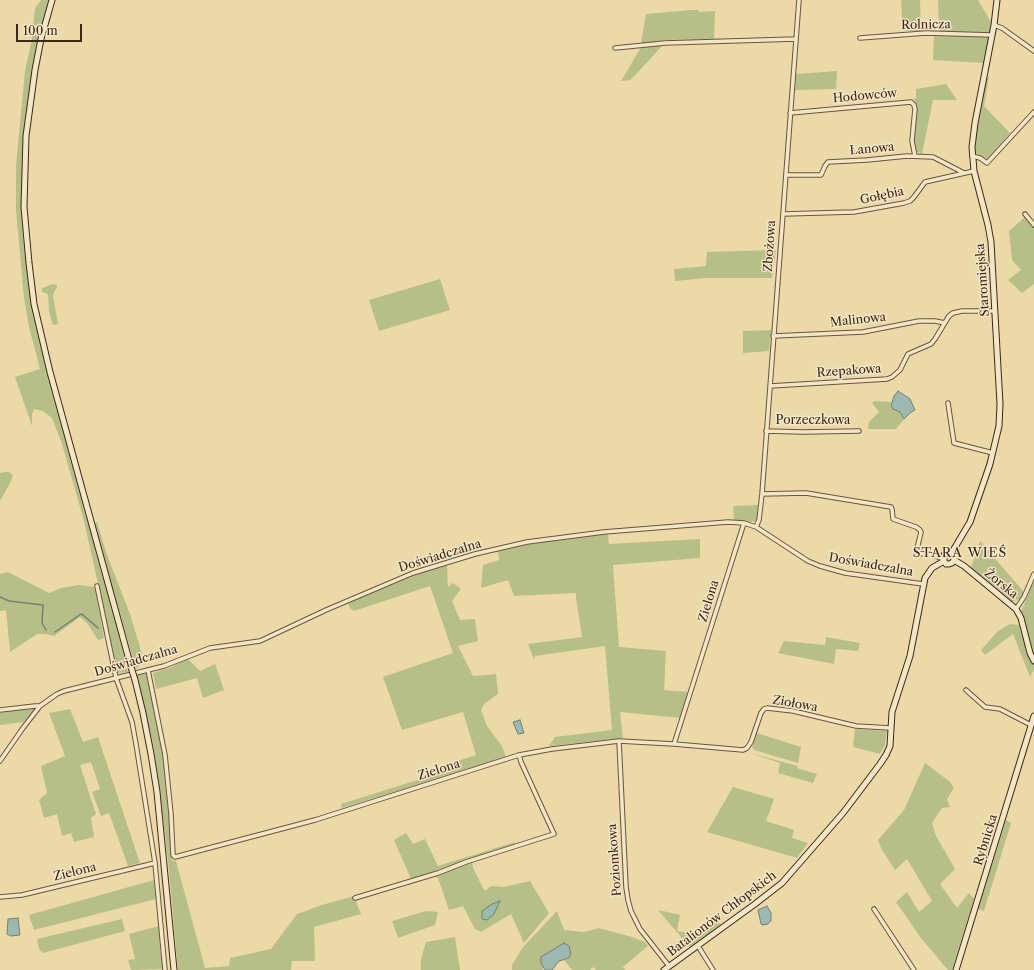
<!DOCTYPE html>
<html>
<head>
<meta charset="utf-8">
<style>
	body { margin:0 }
	#map { position:relative; width:1034px; height:970px; overflow:hidden; background:#ecd9a8; font-family:"Libre Caslon Text",serif }
	canvas { display:block }
	.scale { position:absolute; left:16px; top:24px; width:66px; height:18px; box-sizing:border-box; border:2px solid #3e2717; border-top:0; padding-left:5px; font-size:12px; line-height:14px; white-space:nowrap; color:#3e2717; -webkit-text-stroke:3px #f3e6c6; paint-order:stroke }
</style>
</head>
<body>
<div id="map">
<canvas width="1034" height="970"></canvas>
<div class="scale">100 m</div>
</div>
<script>
const context = document.querySelector('canvas').getContext('2d');
context.lineJoin = 'round';
function fill(path, color) {
  context.fillStyle = color;
  context.fill(path, 'evenodd');
}
function toPath(rows) {
  const path = new Path2D();
  for (const r of rows) {
    path.moveTo(r[0], r[1]);
    for (let i = 2; i < r.length; i += 2) path.lineTo(r[i], r[i + 1]);
  }
  return path;
}
function stroke(path, color, width, dash) {
  context.strokeStyle = color;
  context.lineWidth = width;
  context.lineCap = dash ? 'butt' : 'round';
  context.setLineDash(dash || []);
  context.stroke(path);
}
function label(font, color, halo, rows, align = 'center') {
  context.font = font + ' "Libre Caslon Text",serif';
  context.lineWidth = 3;
  context.setLineDash([]);
  context.textBaseline = 'middle';
  context.strokeStyle = halo;
  context.fillStyle = color;
  for (const [text, x, y, turn = 0] of rows) {
    context.save();
    context.translate(x, y);
    context.rotate((+turn || 0) * Math.PI / 180);
    context.textAlign = isNaN(turn) ? turn : align;
    if (halo) context.strokeText(text, 0, 0);
    context.fillText(text, 0, 0);
    context.restore();
  }
}
fill(toPath([
	[41,0,51,0,41,33,22,190,23,235,31,299,46,366,116,623,128,672,118,673,84,521,62,444,52,418,43,411,34,409,32,414,32,426,15,377,40,369,29,327,24,298,16,211,16,166,25,71,32,39,35,8],
	[901,0,920,0,921,31,903,31],
	[938,0,978,0,991,22,991,33,939,32],
	[691,10,698,10,699,12,715,11,714,39,664,40,661,47,639,71,630,80,621,81,640,49,646,14],
	[934,36,990,37,984,63,933,60],
	[837,71,836,89,795,90,796,74],
	[986,77,989,77,984,106,1010,133,989,159,983,157,975,152,976,137],
	[946,84,957,100,933,100,922,154,917,152,914,141,914,127,917,108,914,99,916,99,916,89],
	[1025,217,1034,228,1034,284,1022,293,1008,280,1021,270,1012,260,1009,231],
	[776,250,772,278,705,278,675,281,674,269,706,266,707,252],
	[440,279,450,310,379,331,369,300],
	[52,284,57,285,57,288,55,290,53,296,58,324,53,325,49,311,48,295,46,293,42,292,42,287,43,288],
	[771,330,769,351,743,353,743,331],
	[874,401,891,402,891,406,900,412,904,419,896,429,868,429,869,422,879,412,872,403],
	[4,472,9,472,13,475,11,481,0,501,0,473],
	[758,505,757,519,755,521,751,522,734,520,733,506],
	[97,522,107,555,130,614,142,654,141,664,136,669,94,523],
	[608,534,609,544,700,539,700,558,613,565,619,647,666,651,664,690,689,692,681,718,620,712,623,738,549,746,555,737,612,730,605,646,535,656,534,660,528,644,582,637,576,598,576,593,514,596,508,580,481,588,483,565,499,560,498,551,526,544],
	[980,541,1024,592,1022,598,1011,602,971,568],
	[447,565,448,587,453,583,461,589,452,601,460,620,475,619,478,641,458,646,473,676,496,674,498,694,484,704,481,710,487,726,502,746,506,757,342,808,341,804,459,767,458,761,476,755,463,712,402,730,383,677,453,653,430,586,354,611,350,608,348,603,413,576],
	[8,572,49,593,61,588,79,585,95,587,104,638,98,640,87,623,80,617,54,636,45,634,37,634,10,652,6,610,0,611,0,574],
	[1034,580,1034,657,1021,612],
	[1010,624,1019,625,1030,660,1034,664,1034,669,1030,677,1013,634,985,655,981,650,998,631],
	[826,637,860,643,858,651,836,649,834,664,778,653,784,641,825,645],
	[188,659,200,671,215,664,224,690,203,698,197,678,156,689,153,673,169,668],
	[147,674,162,750,170,812,172,860,176,861,205,968,229,966,230,958,271,949,297,914,322,905,354,896,361,914,314,927,315,961,292,961,291,970,178,970,168,860,154,748,137,675],
	[31,708,35,709,24,722,0,725,0,713],
	[70,709,83,742,98,737,140,863,128,866,109,813,101,816,92,792,100,789,91,762,80,765,96,814,91,818,94,837,74,842,71,833,62,836,57,814,44,818,39,800,47,793,41,766,65,756,49,713],
	[855,729,887,731,885,745,880,754,853,747],
	[757,733,801,747,798,763,754,750,752,747],
	[750,753,798,766,797,768,817,774,813,783,778,773,780,763],
	[925,763,949,781,954,788,947,799,950,807,942,808,932,823,936,836,955,869,940,884,957,908,969,893,974,899,952,970,948,970,921,938,896,902,907,892,919,912,932,901,907,859,895,870,881,848,878,840,904,810],
	[733,787,774,799,766,821,794,830,792,838,808,843,797,858,707,832],
	[1006,820,1011,823,984,911,978,909],
	[406,833,413,844,425,839,438,866,515,842,515,844,411,879,394,840],
	[472,862,473,868,484,890,487,890,491,886,504,887,530,881,549,913,524,943,511,914,481,932,475,929,463,906,449,910,438,878,435,876],
	[154,880,156,899,34,930,29,915],
	[658,910,680,915,677,931,700,935,716,921,722,925,691,948,688,945],
	[426,911,438,912,435,925,398,938,392,921],
	[557,911,564,930,584,932,599,928,632,937,645,942,648,946,623,967,625,970,596,970,593,967,590,970,572,970,564,960,569,958,541,963,543,968,542,970,512,970,512,965,523,947],
	[122,919,125,931,43,953,39,949,37,939],
	[159,926,160,951,164,969,131,970,128,960,135,959,129,934],
	[455,937,460,970,421,970,421,959,426,942]
]), '#b7bf88');
const water = toPath([
	[898,391,910,399,915,410,910,413,904,419,900,412,893,409,891,406,894,396,898,391],
	[520,720,524,733,518,734,513,722,520,720],
	[500,901,494,914,487,920,482,919,482,911,492,904,500,901],
	[767,906,771,913,771,921,768,924,763,925,761,924,758,910,767,906],
	[18,918,20,935,11,936,7,934,8,919,18,918],
	[564,943,569,946,571,954,569,958,559,961,552,970,545,970,541,963,541,957,564,943]
]);
fill(water, '#9bb9b0');
stroke(water, '#767f73', 1);
stroke(toPath([
	[0,597,9,601,43,605,42,623,46,630],
	[55,632,81,614,83,615,98,628]
]), '#767f73', 1.5);
const street = toPath([
	[994,25,1002,28,1034,51],
	[860,38,926,33,992,35],
	[615,48,665,43,796,39],
	[790,113,911,102,914,105,915,109,912,141,915,156],
	[972,156,980,158,987,163,1034,112],
	[786,175,821,175,825,166,828,162,867,160,907,156,933,157,964,173],
	[783,214,854,212,904,203,910,201,914,197,925,182,974,171],
	[1025,214,1034,225],
	[773,336,863,332,919,321,935,321,945,323],
	[770,386,887,379,892,377,900,370,908,354,931,344,935,339,949,316,953,313,962,311,995,311],
	[948,403,954,443,993,453],
	[766,431,803,432,859,431],
	[762,494,806,493,891,507,892,509,893,519,916,527,920,530,921,532,916,553,933,555,943,559],
	[756,527,759,520,762,494,799,0],
	[97,586,116,678,132,722,136,744,155,863,165,970],
	[1016,609,1024,597,1034,574],
	[148,670,165,755,171,814,173,855,175,857,315,820,519,755,552,749,619,741,674,744,744,523],
	[966,690,985,707,1000,709,1031,725],
	[0,710,35,706,40,706],
	[619,741,626,887,628,900,631,911,640,929,669,966],
	[674,744,743,750,747,748,751,742,761,713,764,709,767,708,793,711,856,726,891,728],
	[0,761,23,728,40,706,57,694,64,691,164,666,210,648,260,641,326,610,413,573,475,554,527,542,604,532,728,522,744,523,756,527,808,561,820,566,845,573,923,584],
	[0,897,22,895,155,863],
	[355,898,438,873,466,862,554,834,521,762,519,755],
	[874,909,914,970],
	[698,946,713,970]
]);
const secondary = toPath([
	[52,0,41,39,35,70,26,136,24,207,29,263,34,304,50,372,131,667],
	[951,554,970,522,990,464,999,426,1000,404,991,242,988,225,974,171,972,147,975,123,994,25,997,0],
	[954,560,964,566,1016,609,1021,618,1030,653,1034,661],
	[944,561,946,564,949,564,952,563,954,560],
	[944,561,944,555,951,554],
	[135,680,143,713,151,754,157,792,174,970],
	[664,970,755,904,782,883,843,813,880,764,886,755,890,746,892,712,910,656,925,578,932,568,944,561],
	[956,970,1034,716]
]);
stroke(street, '#6a543b', 5.5);
stroke(secondary, '#3e2717', 7);
stroke(street, '#f3e6c6', 3.5);
stroke(secondary, '#f3e6c6', 5);
const secondaryBridge = toPath([
	[131,667,135,680]
]);
stroke(secondaryBridge, '#3e2717', 7, []);
stroke(secondaryBridge, '#f3e6c6', 5);
label('12px', '#3e2717', '#f3e6c6', [
	["Rolnicza",926,25,-1],
	["Hodowców",865,96,-5],
	["Łanowa",872,149,-5],
	["Gołębia",882,196,-12],
	["Zbożowa",770,246,-86],
	["Staromiejska",983,280,-94],
	["Malinowa",858,320,-6],
	["Rzepakowa",849,371,-4],
	["Porzeczkowa",813,421],
	["Doświadczalna",440,556,-17],
	["Doświadczalna",871,565,10],
	["Żorska",1001,584,39],
	["Zielona",709,601,-73],
	["Doświadczalna",136,661,-16],
	["Ziołowa",795,704,10],
	["Zielona",439,770,-17],
	["Rybnicka",986,840,-73],
	["Poziomkowa",615,860,-94],
	["Zielona",75,872,-14],
	["Batalionów Chłopskich",722,914,-37]
]);
context.letterSpacing = '1px';
label('13px', '#3e2717', '#f3e6c6', [
	["STARA WIEŚ",960,553]
]);
context.letterSpacing = '0px';
</script>
</body>
</html>
